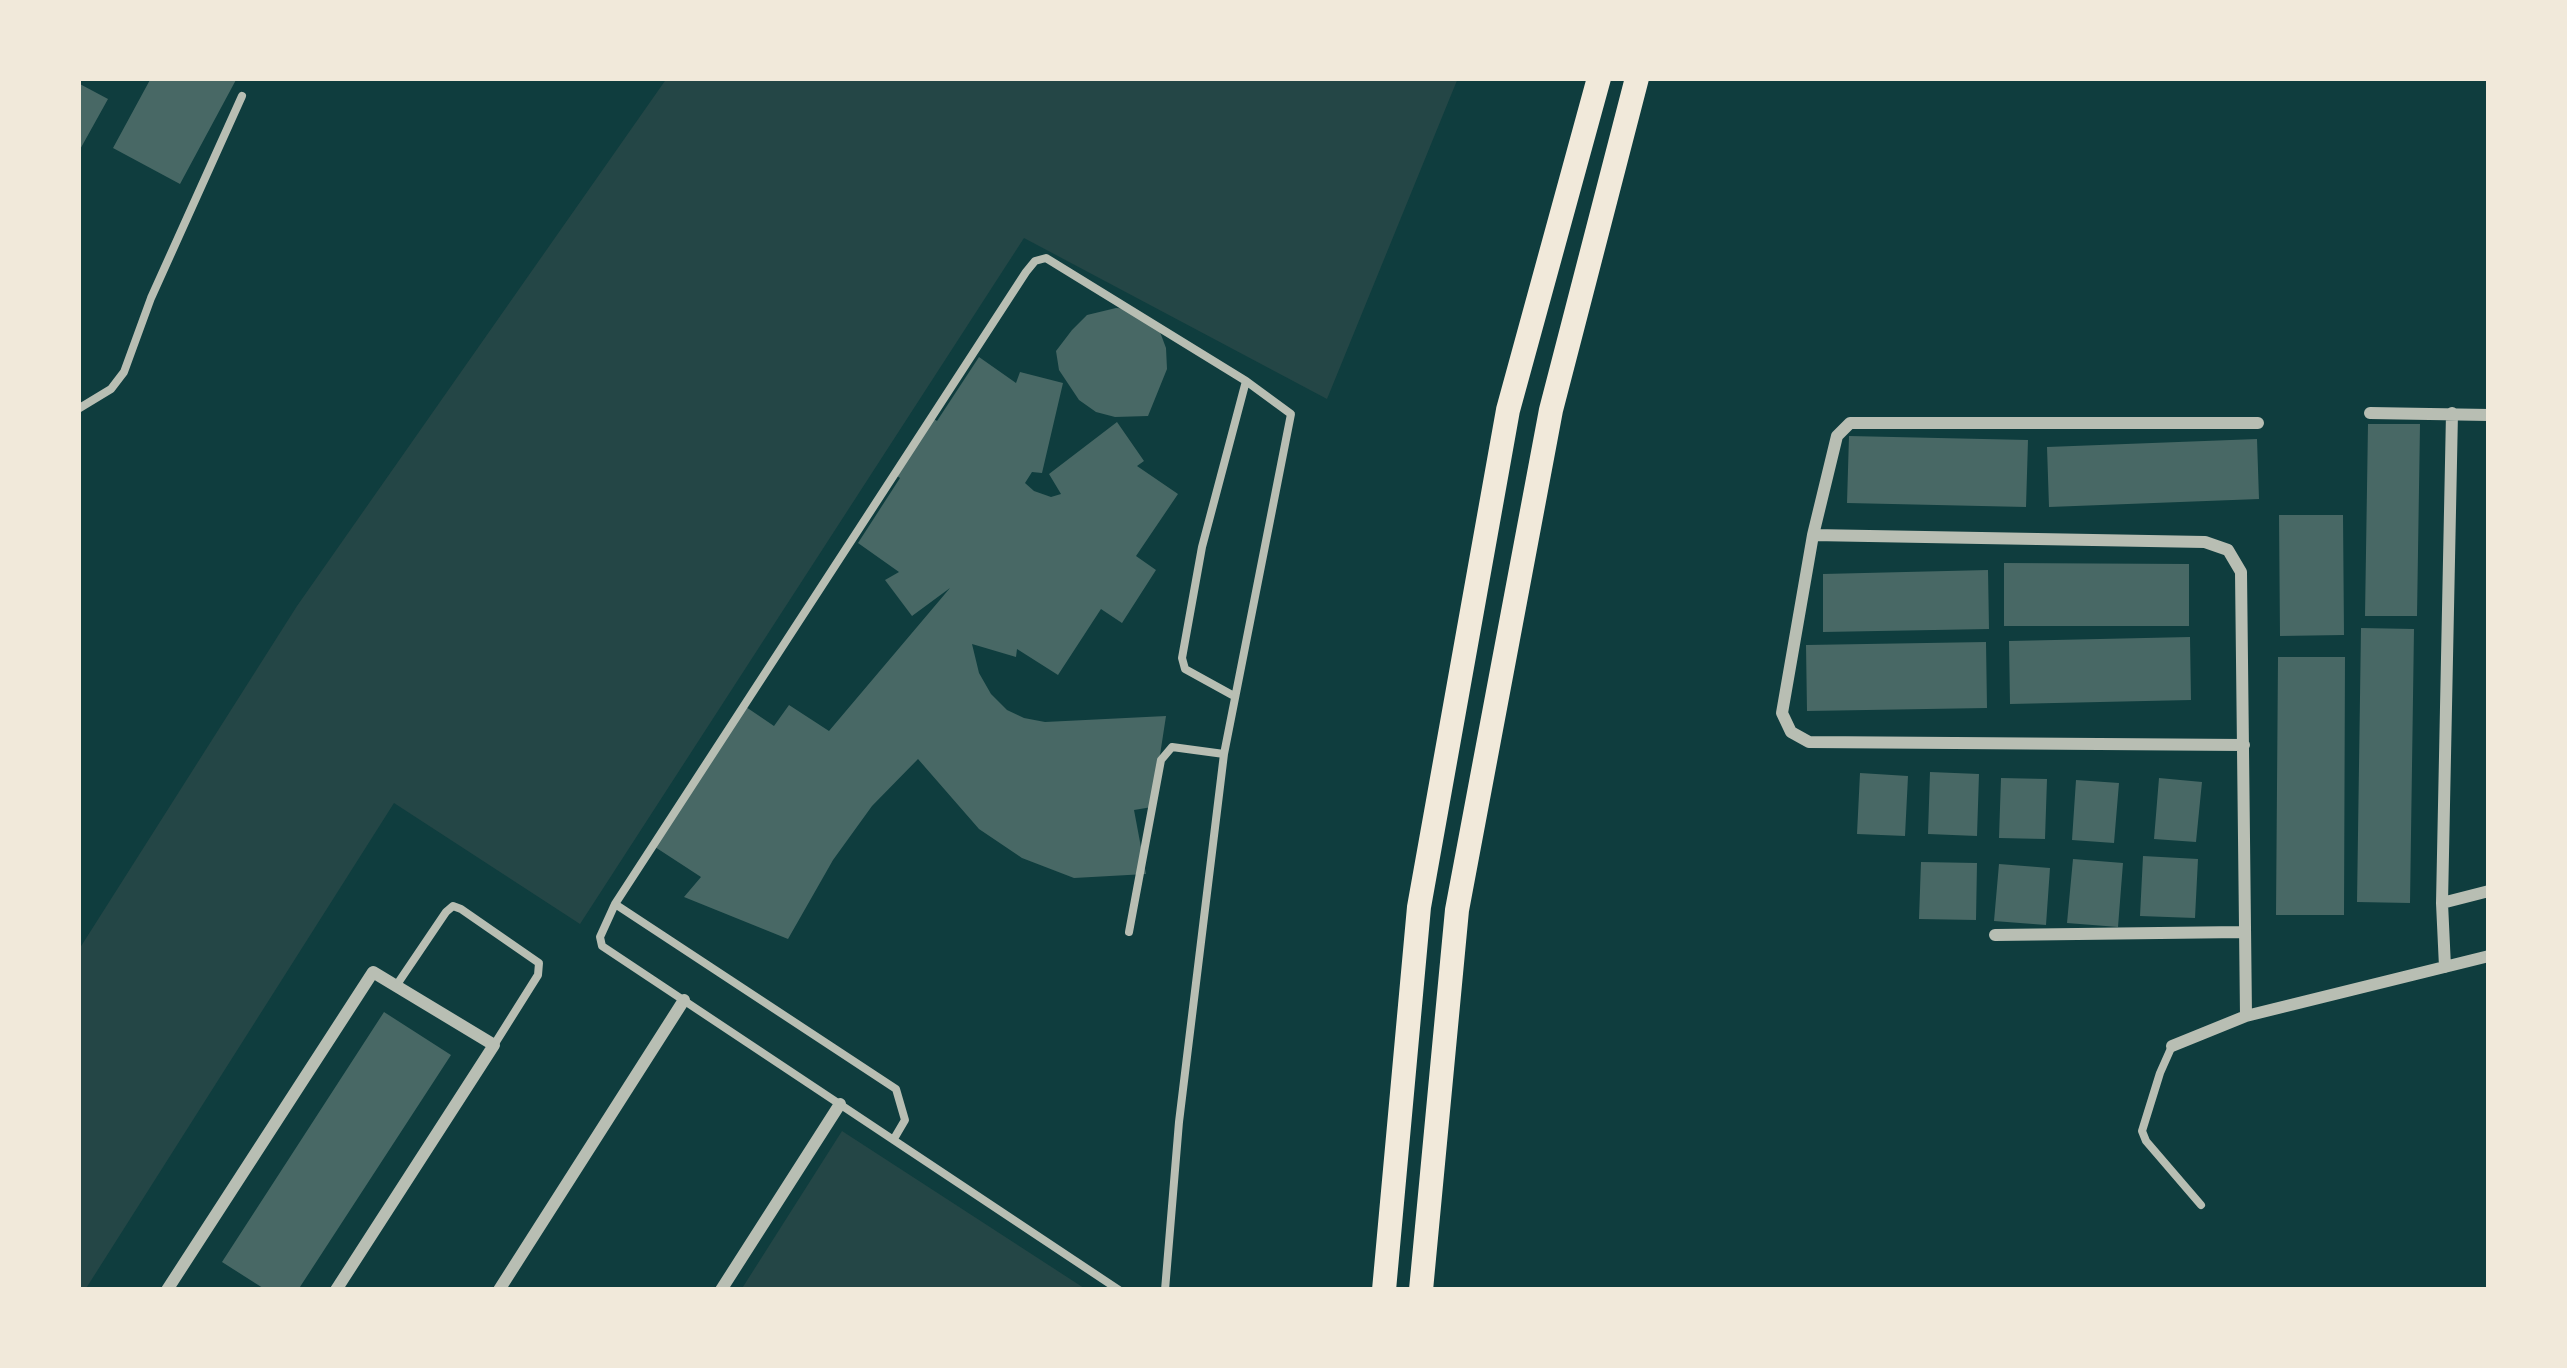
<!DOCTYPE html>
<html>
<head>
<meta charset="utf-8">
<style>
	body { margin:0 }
	#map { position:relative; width:2567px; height:1368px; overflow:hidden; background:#0f3d3e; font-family:Karla,sans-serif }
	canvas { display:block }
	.frame { position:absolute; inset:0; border:81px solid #f1e9da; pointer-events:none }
</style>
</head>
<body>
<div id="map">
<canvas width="2567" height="1368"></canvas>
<div class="frame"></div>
</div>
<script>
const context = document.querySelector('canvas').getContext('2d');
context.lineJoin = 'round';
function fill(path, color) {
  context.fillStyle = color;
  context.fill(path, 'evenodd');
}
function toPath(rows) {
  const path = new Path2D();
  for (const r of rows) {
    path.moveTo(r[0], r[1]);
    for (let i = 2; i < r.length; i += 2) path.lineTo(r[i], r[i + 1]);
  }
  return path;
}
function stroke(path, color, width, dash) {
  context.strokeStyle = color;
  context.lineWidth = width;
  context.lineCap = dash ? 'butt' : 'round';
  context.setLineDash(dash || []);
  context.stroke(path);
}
fill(toPath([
	[667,78,1458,78,1327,399,1024,238,580,924,394,803,85,1290,78,1290,78,951,297,606],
	[842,1131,1087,1290,741,1290]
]), '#244646');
fill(toPath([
	[151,78,237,78,180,184,113,148],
	[78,83,108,99,78,153],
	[1116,308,1130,309,1160,332,1166,348,1167,369,1148,416,1115,417,1096,412,1079,400,1059,370,1056,351,1072,330,1087,315],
	[979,357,1016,383,1020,372,1063,383,1042,473,1032,472,1025,483,1034,491,1051,497,1061,494,1049,474,1117,422,1144,461,1137,466,1178,494,1136,556,1156,570,1122,623,1101,609,1058,675,1017,649,1016,657,972,644,979,673,991,694,1007,710,1024,718,1045,722,1166,716,1152,807,1134,810,1146,874,1074,878,1022,858,979,829,918,759,872,806,833,860,788,939,684,897,701,877,655,847,746,707,774,726,789,705,829,731,950,588,912,616,885,580,899,572,858,543,900,478,894,474,931,417,937,421],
	[2368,424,2420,424,2417,616,2365,616],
	[1849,436,2028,440,2026,507,1847,503],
	[2257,439,2259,499,2049,507,2047,447],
	[2279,515,2343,515,2344,635,2280,636],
	[2004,563,2189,564,2189,626,2004,626],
	[1988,570,1989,629,1823,632,1823,574],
	[2361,628,2414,629,2410,903,2357,902],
	[2190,637,2191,700,2010,704,2009,641],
	[1986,642,1987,708,1807,711,1806,645],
	[2278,657,2345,657,2344,915,2276,915],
	[1930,772,1979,774,1977,836,1928,834],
	[1860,773,1908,776,1905,836,1857,834],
	[2001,778,2047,779,2045,839,1999,838],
	[2159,778,2202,782,2196,842,2154,839],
	[2076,780,2119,783,2114,843,2072,840],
	[2143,856,2198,859,2195,918,2140,916],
	[2073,859,2123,863,2118,927,2067,923],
	[1921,862,1977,863,1976,920,1919,919],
	[1999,864,2050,868,2046,925,1994,921],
	[384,1012,451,1055,298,1290,266,1290,222,1262]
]), '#486865');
stroke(toPath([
	[78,409,111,389,124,372,151,298,242,96],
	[1234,696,1185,669,1182,658,1202,547,1246,381],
	[615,904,600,937,602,946,1119,1290],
	[1129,932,1161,760,1172,747,1224,754],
	[398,983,446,912,453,906,461,909,539,963,538,975,494,1045],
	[2172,1046,2160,1073,2142,1131,2146,1141,2201,1205],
	[895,1137,905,1120,896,1089,615,904,1026,272,1035,261,1046,258,1246,381,1291,414,1224,754,1179,1122,1165,1290]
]), '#b8beb3', 8);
stroke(toPath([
	[2370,413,2489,415],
	[1813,535,2205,542,2228,550,2241,572,2246,1016],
	[2244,745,1809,742,1791,732,1782,713,1813,535,1837,436,1850,423,2258,423],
	[2442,903,2489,891],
	[1995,935,2242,932],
	[2445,967,2442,903,2452,413],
	[2172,1046,2246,1016,2489,956],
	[167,1290,373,972,494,1045,336,1290],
	[499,1290,684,1000],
	[721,1290,840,1104]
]), '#b8beb3', 12);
stroke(toPath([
	[1384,1290,1419,907,1508,410,1599,78],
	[1421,1290,1457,910,1551,410,1637,78]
]), '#f1e9da', 24);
</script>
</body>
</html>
